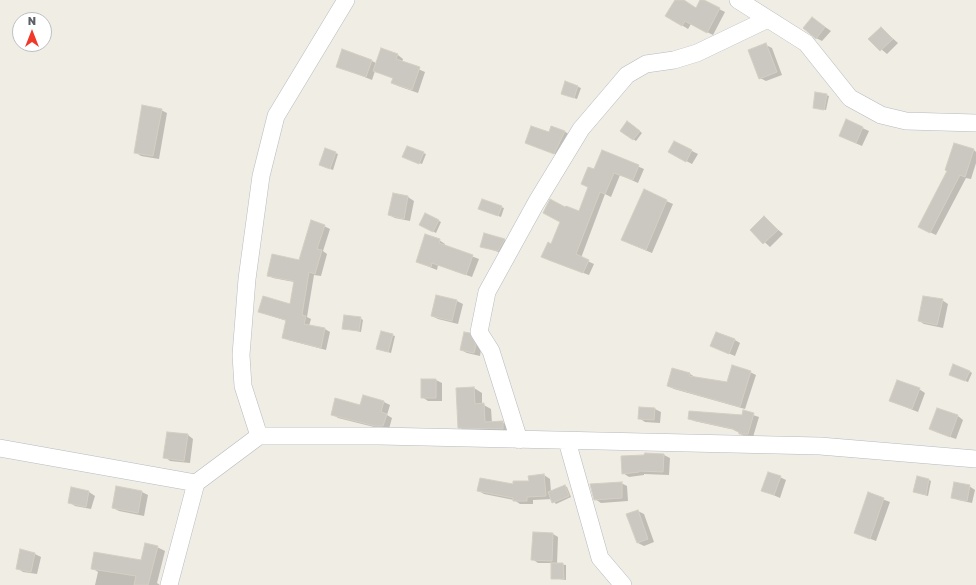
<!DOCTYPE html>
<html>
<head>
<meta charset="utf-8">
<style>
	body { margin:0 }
	#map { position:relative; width:976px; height:585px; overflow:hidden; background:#efede4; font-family:"Golos Text",sans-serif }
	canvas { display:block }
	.north { position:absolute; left:12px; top:12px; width:40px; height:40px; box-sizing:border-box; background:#fff; border:1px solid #bebfc2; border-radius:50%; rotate:0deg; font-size:11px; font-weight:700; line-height:16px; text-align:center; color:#5c6066 }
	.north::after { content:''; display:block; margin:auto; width:14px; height:18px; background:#f13929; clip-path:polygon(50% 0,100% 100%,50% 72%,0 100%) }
</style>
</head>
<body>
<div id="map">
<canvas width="976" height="585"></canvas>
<div class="north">N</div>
</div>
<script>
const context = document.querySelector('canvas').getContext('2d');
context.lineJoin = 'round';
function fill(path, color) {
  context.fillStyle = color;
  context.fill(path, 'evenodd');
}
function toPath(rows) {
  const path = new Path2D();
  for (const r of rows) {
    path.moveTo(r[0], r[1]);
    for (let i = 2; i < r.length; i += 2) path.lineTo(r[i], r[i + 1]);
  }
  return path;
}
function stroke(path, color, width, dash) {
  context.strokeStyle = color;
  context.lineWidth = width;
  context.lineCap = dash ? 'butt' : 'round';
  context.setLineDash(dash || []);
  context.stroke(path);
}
fill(toPath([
	[676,0,682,0,697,9,701,0,725,12,713,35,691,24,688,29,667,16],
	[812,18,831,31,822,41,816,38],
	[881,28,898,43,887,54,869,39],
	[766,45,772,48,782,75,766,81,760,78],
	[398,55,403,59,402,62,425,72,418,93,398,86,392,83,394,79,375,71,372,80,337,66,372,61,376,63],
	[566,82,581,88,577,99,565,95],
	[826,95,829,96,826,110,814,107],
	[161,110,167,113,159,159,141,156,135,152],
	[847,121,869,131,862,146,846,139],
	[630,123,642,133,636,141,621,131],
	[564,131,570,135,560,156,526,143,550,134],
	[674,142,698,154,692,164,675,155],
	[326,149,338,154,333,170,322,166],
	[974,150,976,152,976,163,971,179,966,178,936,235,925,230],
	[602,151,644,169,638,183,620,175,611,197,605,194,581,258,594,264,589,275,548,260,551,245,566,209,579,212,589,188,582,184,595,171],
	[423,153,426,154,422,164,406,158],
	[644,191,673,204,652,253,628,243],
	[393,194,408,197,414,201,410,221,395,218,389,215],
	[501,207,504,208,501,217,479,209],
	[426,214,441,222,436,233,423,226],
	[764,217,783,234,770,247,751,230],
	[324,226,330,229,323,251,327,254,321,276,314,275,307,317,311,319,309,326,325,329,330,332,326,350,288,340,283,337,287,321,259,312,290,305,294,282,273,278,268,275,300,261],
	[439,240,445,244,445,246,479,259,472,277,438,265,437,270,417,262],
	[505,240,510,243,504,254,481,246],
	[436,296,457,301,463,304,458,324,438,319,432,316],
	[942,300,948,304,943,328,924,324,919,321],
	[360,318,363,320,361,332,343,328],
	[382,332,395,336,391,353,377,349],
	[469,334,475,337,481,349,480,356,467,353,461,350],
	[735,340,740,343,735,356,711,346],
	[969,371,972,373,968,382,952,376],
	[750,372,756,375,745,409,674,389,668,386,690,374,695,377,727,383],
	[436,380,442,383,442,401,428,401,422,397],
	[474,388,482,393,482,404,491,409,492,423,502,422,510,427,510,433,467,432,459,427,457,389],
	[919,389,925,393,918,412,890,401],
	[384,402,390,405,387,415,392,418,389,429,382,429,338,418,332,414],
	[655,409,661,412,660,423,645,422,639,418],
	[744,412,759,417,753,437,745,437,735,430,694,421,689,418,743,416],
	[958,416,963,420,956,439,936,432],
	[188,435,193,439,190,463,170,461,165,457],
	[664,455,670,458,669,475,644,474,644,475,629,477,623,473],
	[544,475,550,479,551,492,565,486,567,487,571,497,556,504,552,499,533,500,533,504,520,504,514,500,484,494,479,491,514,486,530,481,529,477],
	[780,477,786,480,780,498,762,490],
	[929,480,931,481,928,496,914,492],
	[621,483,627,486,628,501,601,503,595,499],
	[969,486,975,490,972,503,958,500,952,497],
	[89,492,95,496,91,509,75,506,69,502],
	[142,492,148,495,144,516,119,511,113,508],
	[869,494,890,502,876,541,855,533],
	[638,511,644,514,654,542,644,546,638,543],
	[553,534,558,537,557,564,566,565,566,580,552,578,552,563,538,563,532,559],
	[157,547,165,551,157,583,160,585,95,585,98,572,92,568,141,561],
	[35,554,41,557,37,574,23,572,17,568]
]), '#0003');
const building = toPath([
	[675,0,684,0,696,8,700,0,704,0,720,8,707,33,685,21,682,26,665,16,675,0],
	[812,17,825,27,816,39,803,28,812,17],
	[881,27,893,39,880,51,868,39,881,27],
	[766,43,777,72,759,79,748,50,766,43],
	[381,48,398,54,396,59,420,67,412,90,391,83,393,78,373,71,381,48],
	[342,49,372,60,366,77,336,67,342,49],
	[565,81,578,86,574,98,561,94,565,81],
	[815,92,827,94,824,110,813,108,815,92],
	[142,105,162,109,153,156,134,153,142,105],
	[846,119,863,127,856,143,839,136,846,119],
	[627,121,640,131,633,140,620,131,627,121],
	[531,126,549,132,551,126,565,131,554,154,525,143,531,126],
	[674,141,692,150,686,162,668,152,674,141],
	[954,143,974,149,965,177,960,175,930,233,918,227,947,171,945,170,954,143],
	[407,146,424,152,419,164,402,157,407,146],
	[325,148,336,152,330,169,319,165,325,148],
	[602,150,639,165,633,180,614,173,605,194,600,192,576,254,589,260,583,273,541,257,548,242,551,244,560,222,543,213,550,199,565,207,566,206,579,211,588,187,581,184,588,167,594,169,602,150],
	[644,189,667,200,646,250,621,240,644,189],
	[393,193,408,196,404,219,388,215,393,193],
	[482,199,502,206,498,216,478,209,482,199],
	[425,213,439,220,433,232,419,225,425,213],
	[764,216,778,230,763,244,750,230,764,216],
	[311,220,325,225,317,249,322,250,315,274,309,272,302,315,306,316,304,324,325,328,321,348,282,338,286,320,258,312,263,296,290,304,294,281,267,276,272,254,299,260,311,220],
	[484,233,505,239,498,251,480,247,484,233],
	[425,234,440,239,439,243,473,255,466,275,432,263,431,267,416,262,425,234],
	[436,295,457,300,452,321,431,316,436,295],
	[923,296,943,299,937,325,918,321,923,296],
	[344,315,361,317,359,331,342,329,344,315],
	[381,331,393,334,388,352,376,349,381,331],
	[464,332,470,333,476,345,474,353,460,350,464,332],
	[716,332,735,339,729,354,710,346,716,332],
	[953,364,970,371,965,381,949,375,953,364],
	[732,365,751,371,740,407,667,386,672,368,690,373,689,376,727,382,732,365],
	[421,379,436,379,436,398,421,398,421,379],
	[897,380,920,388,912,409,889,401,897,380],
	[474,387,475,404,484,403,485,422,503,421,503,429,458,428,456,388,474,387],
	[363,395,384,401,381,412,387,414,383,426,375,426,331,415,335,398,360,405,363,395],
	[639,407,655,408,654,420,638,419,639,407],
	[937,408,958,415,950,437,929,429,937,408],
	[743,410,754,413,748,434,739,434,739,432,734,430,734,429,688,419,689,411,742,415,743,410],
	[167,432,188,434,184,461,163,458,167,432],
	[645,453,664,454,663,472,639,471,639,472,622,474,621,456,644,455,645,453],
	[768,472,781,476,774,495,761,491,768,472],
	[544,474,546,496,527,497,527,501,513,501,513,498,477,491,480,478,513,484,513,481,529,481,528,476,544,474],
	[917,476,929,479,926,495,913,492,917,476],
	[622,482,622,498,594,500,590,484,622,482],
	[954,482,970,485,967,501,951,498,954,482],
	[565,485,569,496,552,503,548,492,565,485],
	[116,486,142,491,138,513,112,508,116,486],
	[71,487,89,491,86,507,68,503,71,487],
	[868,492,884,498,870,539,854,533,868,492],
	[638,510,648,539,637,543,626,514,638,510],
	[533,532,553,533,552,561,531,560,533,532],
	[145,543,158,546,148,585,134,585,136,576,91,569,94,552,141,560,145,543],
	[20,549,35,553,31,572,16,569,20,549],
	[551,563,563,563,564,579,551,579,551,563]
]);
fill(building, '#cac8c1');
stroke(building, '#d5cfc2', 1);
const minor = toPath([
	[738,0,806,43,850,98,881,115,906,121,976,123],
	[259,436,243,386,241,355,247,279,261,176,276,116,346,0],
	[519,440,491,351,479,332,487,292,536,203,581,129,627,75,646,64,674,60,697,53,768,19],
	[567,441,600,558,623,585],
	[0,448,196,483,259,436,380,436,820,446,976,459],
	[169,585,196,483]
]);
stroke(minor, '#b7babf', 18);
stroke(minor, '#fff', 17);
</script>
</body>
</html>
